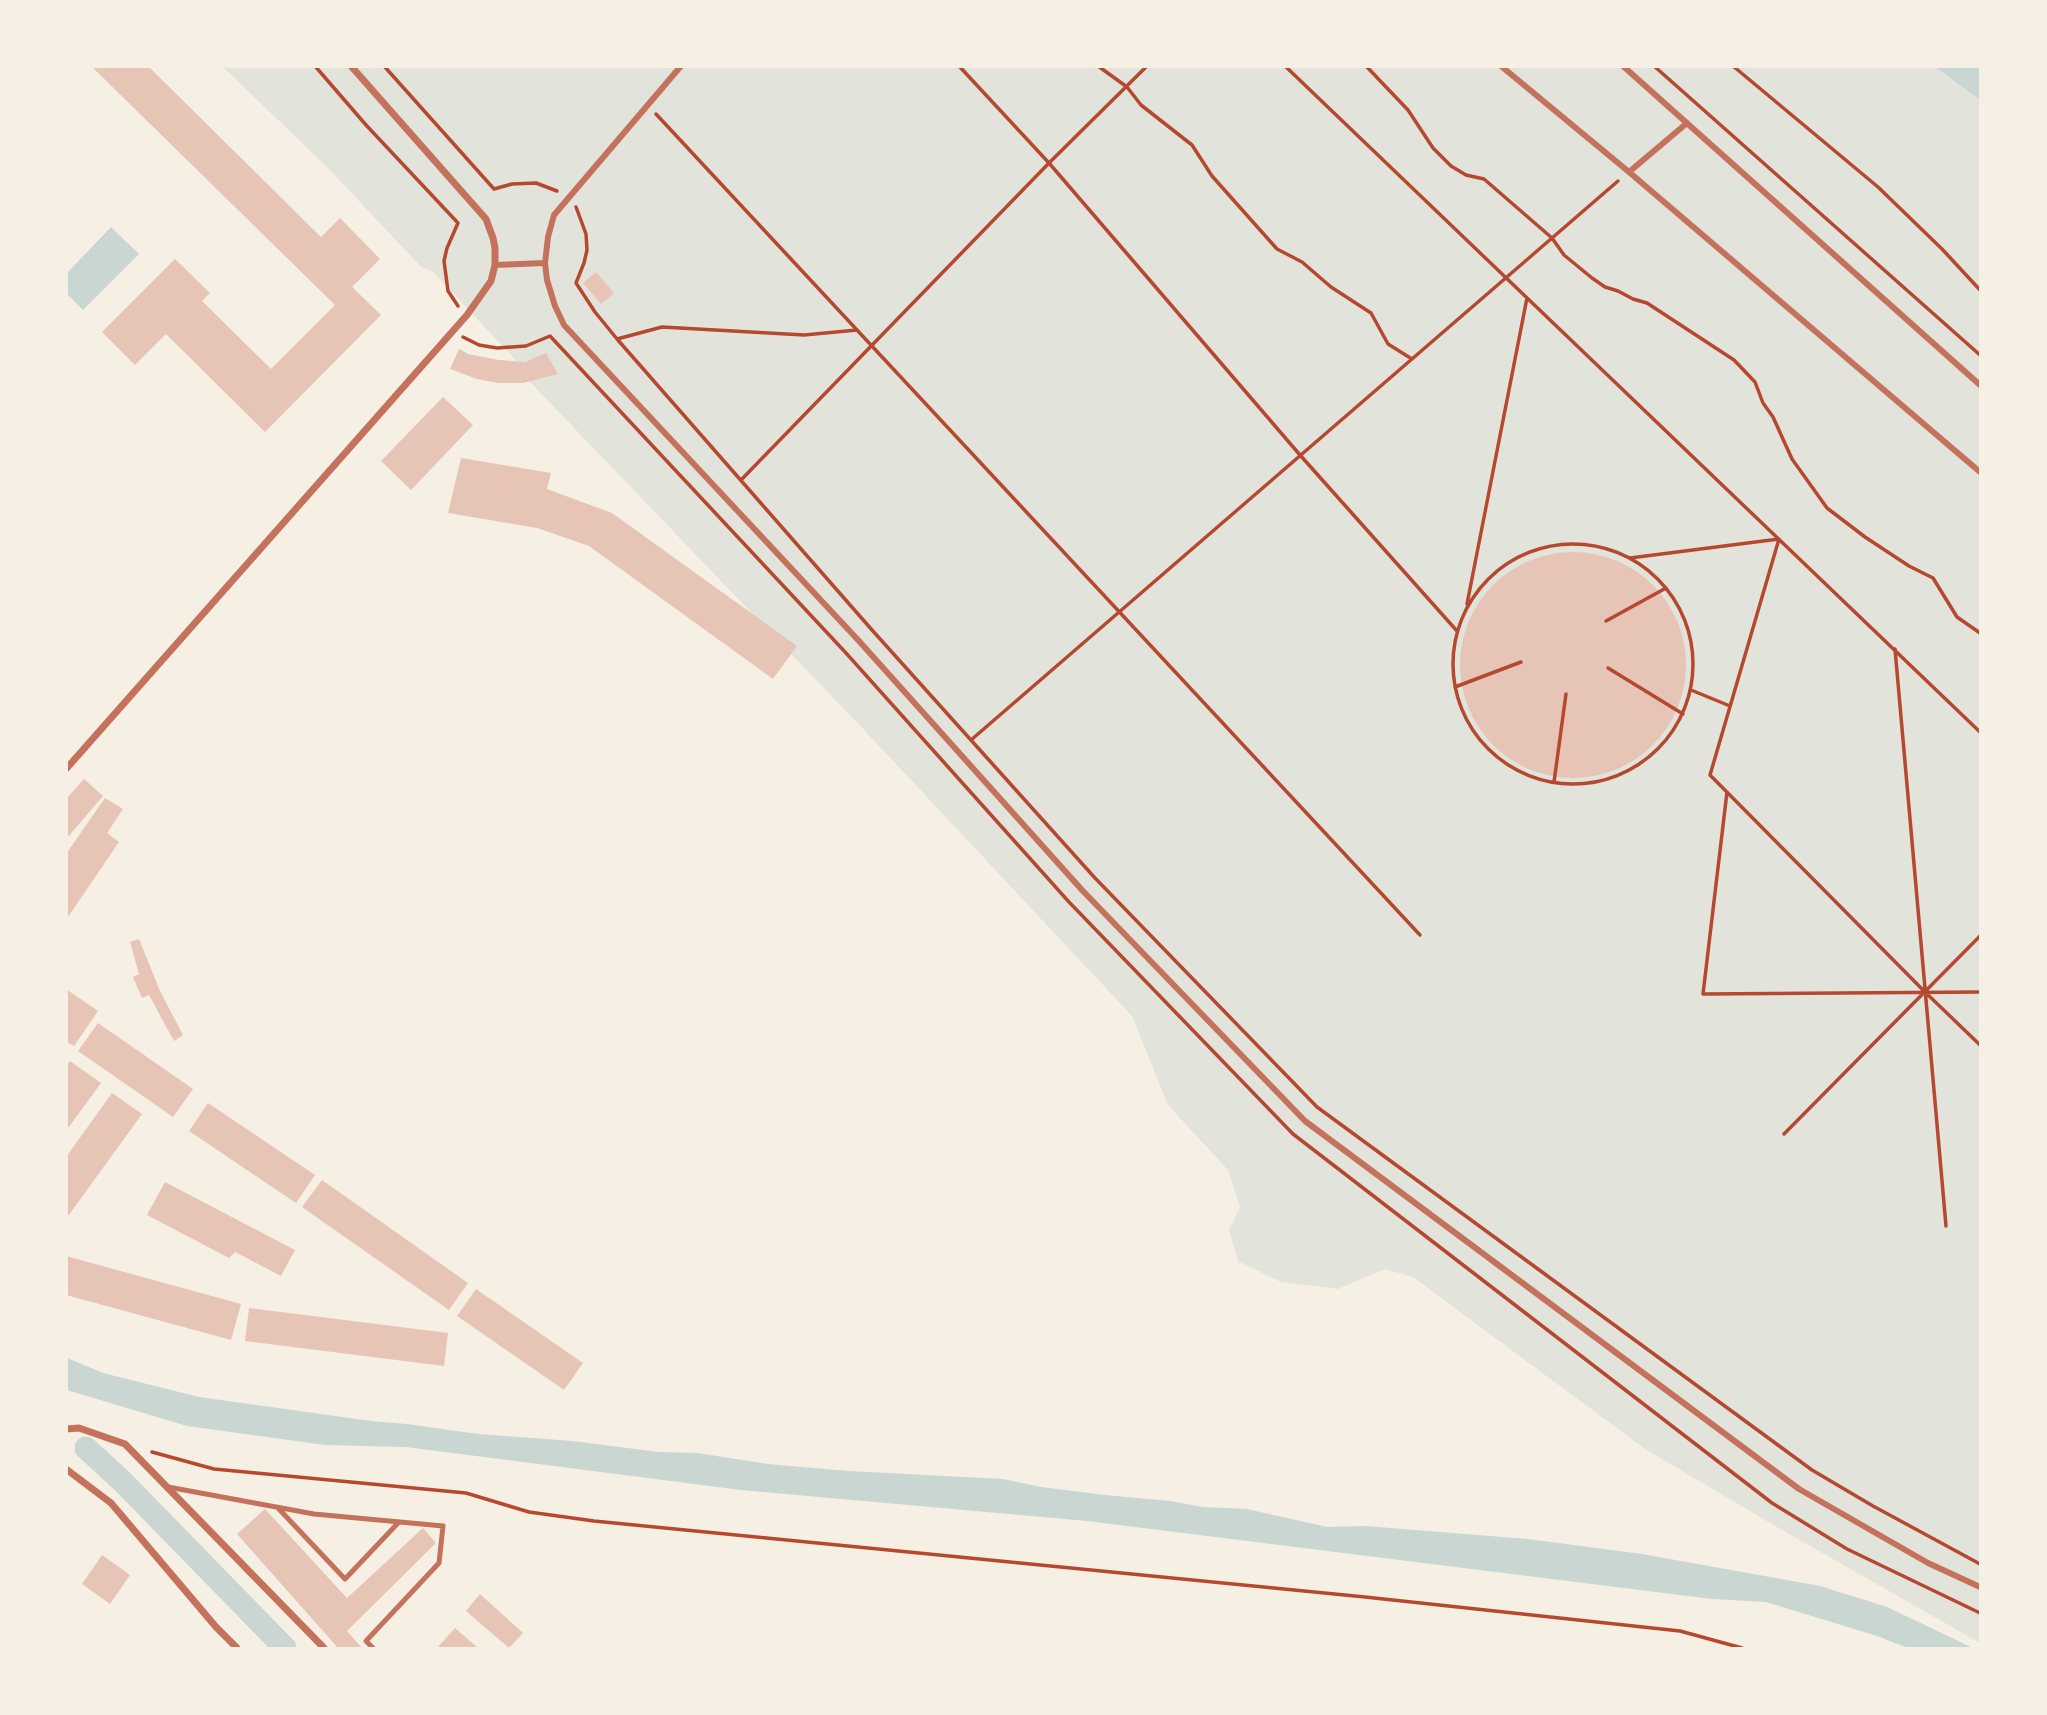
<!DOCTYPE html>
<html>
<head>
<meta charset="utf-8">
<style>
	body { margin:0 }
	#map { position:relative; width:2047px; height:1715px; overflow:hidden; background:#f6efe4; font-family:Barlow,sans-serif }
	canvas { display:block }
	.frame { position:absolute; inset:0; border:68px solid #f6efe4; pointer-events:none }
</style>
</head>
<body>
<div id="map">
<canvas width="2047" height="1715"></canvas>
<div class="frame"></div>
</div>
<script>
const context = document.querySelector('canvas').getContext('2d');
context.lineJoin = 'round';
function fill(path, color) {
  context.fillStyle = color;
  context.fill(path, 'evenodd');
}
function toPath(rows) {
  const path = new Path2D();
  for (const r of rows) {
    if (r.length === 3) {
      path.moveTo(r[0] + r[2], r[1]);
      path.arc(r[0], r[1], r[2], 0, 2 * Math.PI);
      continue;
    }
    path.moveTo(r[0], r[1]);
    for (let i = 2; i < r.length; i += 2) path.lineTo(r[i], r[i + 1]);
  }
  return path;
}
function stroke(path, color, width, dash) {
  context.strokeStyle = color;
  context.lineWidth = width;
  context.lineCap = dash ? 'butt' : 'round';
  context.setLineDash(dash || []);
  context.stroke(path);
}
fill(toPath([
	[1934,66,1980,100,1980,1643,1770,1523,1645,1449,1413,1277,1385,1269,1338,1289,1281,1282,1238,1261,1229,1230,1240,1207,1228,1170,1168,1105,1132,1016,866,732,528,380,528,373,432,271,422,268,329,169,223,67]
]), '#e2e4dc');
fill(toPath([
	[1935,67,1980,67,1980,100],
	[111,227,139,254,83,310,67,294,67,273],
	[67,1358,103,1373,199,1397,371,1421,407,1424,478,1434,572,1441,659,1452,697,1453,768,1464,848,1471,1003,1479,1041,1487,1105,1495,1170,1501,1203,1507,1247,1509,1327,1527,1365,1526,1528,1539,1642,1554,1820,1586,1887,1607,1973,1648,1908,1648,1877,1636,1766,1602,1712,1599,1087,1521,741,1490,406,1447,325,1445,187,1426,67,1390]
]), '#c9d6d2');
stroke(toPath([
	[86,1448,122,1481,285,1648]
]), '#c9d6d2', 23);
fill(toPath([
	[91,66,148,66,321,237,340,218,380,259,352,287,381,315,265,432,166,334,135,365,102,332,175,259,210,293,202,301,271,369,335,305],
	[596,272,614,293,601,304,583,283],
	[459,349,468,354,499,360,525,362,546,353,558,374,523,383,498,383,477,379,450,369],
	[443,397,473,425,411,490,381,461],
	[461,458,551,473,547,489,612,513,797,646,773,679,589,546,537,528,448,513],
	[1573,665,113],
	[84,779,103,796,66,839,66,799],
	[105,798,123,809,107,833,119,842,66,920,66,854],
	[139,939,160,991,183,1035,174,1041,149,995,142,998,133,977,139,974,130,942],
	[66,989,98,1011,74,1046,66,1042],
	[98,1023,193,1089,173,1117,78,1051],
	[70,1061,101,1083,66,1131,66,1066],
	[112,1093,142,1114,66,1219,66,1157],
	[208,1103,315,1175,296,1203,189,1131],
	[322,1180,468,1283,449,1310,302,1207],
	[165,1182,295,1250,281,1276,235,1252,229,1258,147,1215],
	[66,1256,241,1304,231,1340,66,1295],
	[476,1289,583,1363,564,1390,457,1316],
	[249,1308,448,1333,444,1366,245,1341],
	[265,1509,347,1598,423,1528,436,1543,347,1631,362,1648,338,1648,237,1534],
	[102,1555,130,1575,110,1604,82,1584],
	[480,1594,523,1633,509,1648,466,1611],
	[455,1628,478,1648,437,1648]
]), '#e6c5b7');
stroke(toPath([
	[315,66,366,125,458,223,447,248,444,261,448,291,458,306],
	[384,66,494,189,512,184,536,183,557,191],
	[959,66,1049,163,1300,455,1457,631],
	[1098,66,1127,87,1141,105,1192,145,1212,176,1277,249,1302,262,1331,287,1371,313,1388,344,1412,359],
	[1285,66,1980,732],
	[1366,66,1408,110,1433,148,1451,166,1466,175,1484,179,1552,238,1564,255,1592,278,1605,287,1618,291,1633,299,1647,303,1734,360,1755,382,1763,403,1773,417,1792,459,1827,508,1865,537,1909,566,1933,578,1957,617,1980,633],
	[1654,66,1980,355],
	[1733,66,1878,187,1942,249,1980,290],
	[656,114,1420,935],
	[576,207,586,234,587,250,584,263,576,283,595,312,617,339,872,630,1095,878,1317,1107,1812,1470,1873,1506,1980,1564],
	[463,337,479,345,497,348,526,346,550,336,846,653,1069,902,1293,1134,1772,1503,1847,1549,1980,1613],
	[617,339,662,327,804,335,857,330],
	[741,480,1049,163,1147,66],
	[1573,664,120],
	[1630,558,1779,539,1710,775,1925,992,1980,1045],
	[1467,604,1527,298],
	[1606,621,1666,588],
	[1895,649,1946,1226],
	[1608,668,1683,714],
	[1455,687,1521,662],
	[1691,690,1730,706],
	[971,740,1618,181],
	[1554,782,1566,694],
	[1727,792,1703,994,1980,992],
	[1784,1134,1980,936],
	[152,1452,214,1469,466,1493,529,1512,594,1521,1365,1597,1680,1631,1742,1648]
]), '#b5482f', 3.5);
stroke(toPath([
	[168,1487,314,1514,443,1526,439,1563,366,1641,373,1648],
	[278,1508,345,1579,399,1522]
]), '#c5725c', 5);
stroke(toPath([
	[681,66,554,215,548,237,545,263,547,280,555,306,564,325,859,641,1082,890,1305,1121,1799,1489,1928,1563,1980,1587],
	[1501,66,1629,172,1980,472],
	[1623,66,1980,385],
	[1629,172,1687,123],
	[495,265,545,263]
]), '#c5725c', 6);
stroke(toPath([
	[66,769,467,315,491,281,495,265,495,248,493,238,486,219,351,66],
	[66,1429,79,1428,125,1444,324,1648],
	[66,1469,111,1503,216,1627,237,1648]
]), '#c5725c', 7);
</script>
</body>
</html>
